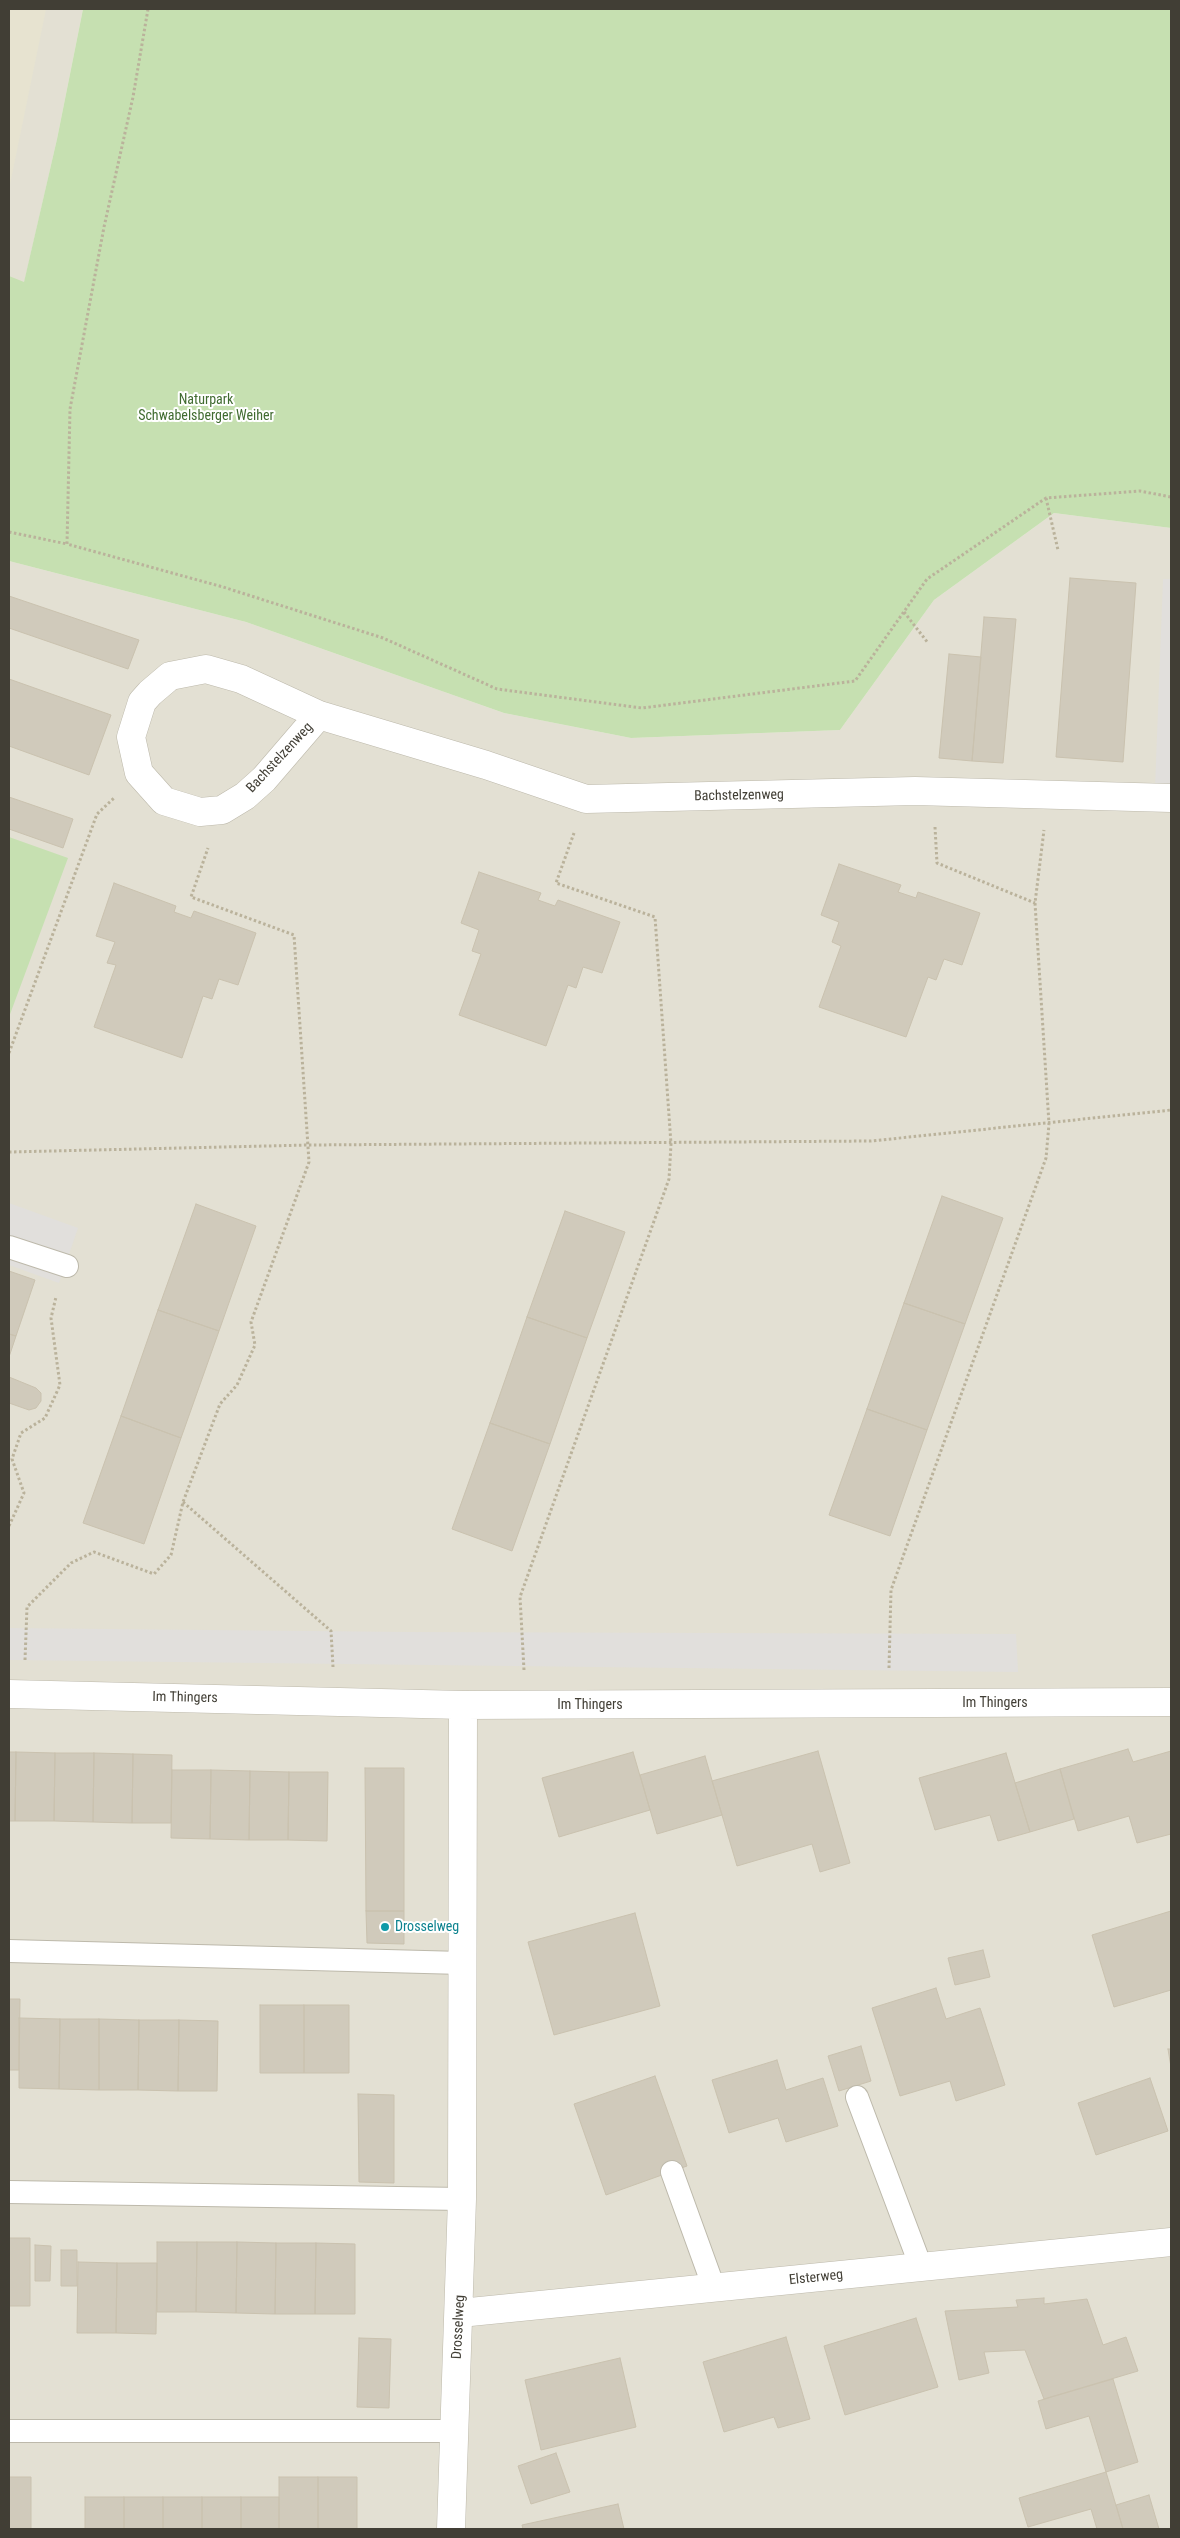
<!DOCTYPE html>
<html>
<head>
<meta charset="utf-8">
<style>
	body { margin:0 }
	#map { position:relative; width:1180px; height:2538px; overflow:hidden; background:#f0ede4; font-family:"Roboto Condensed",sans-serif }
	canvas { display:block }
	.frame { position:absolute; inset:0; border:10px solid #413e35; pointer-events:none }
</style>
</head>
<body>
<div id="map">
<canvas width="1180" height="2538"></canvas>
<div class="frame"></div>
</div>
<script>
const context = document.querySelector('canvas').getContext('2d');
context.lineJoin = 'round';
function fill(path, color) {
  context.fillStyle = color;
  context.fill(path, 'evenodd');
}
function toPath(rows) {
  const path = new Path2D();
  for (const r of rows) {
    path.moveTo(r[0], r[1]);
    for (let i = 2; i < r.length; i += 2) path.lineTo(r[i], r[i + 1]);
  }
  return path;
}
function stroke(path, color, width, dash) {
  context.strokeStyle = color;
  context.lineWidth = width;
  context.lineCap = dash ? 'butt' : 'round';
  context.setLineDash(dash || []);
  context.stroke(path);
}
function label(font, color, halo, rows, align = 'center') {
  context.font = font + ' "Roboto Condensed",sans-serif';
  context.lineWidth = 4;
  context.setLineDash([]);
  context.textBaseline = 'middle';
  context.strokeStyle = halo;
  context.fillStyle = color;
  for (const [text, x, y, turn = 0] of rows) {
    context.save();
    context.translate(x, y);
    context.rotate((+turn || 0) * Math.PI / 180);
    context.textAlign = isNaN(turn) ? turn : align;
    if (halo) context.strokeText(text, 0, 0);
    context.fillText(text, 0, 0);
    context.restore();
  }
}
fill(toPath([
	[9,9,83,9,57,139,9,349],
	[1054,513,1171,528,1171,2529,9,2529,9,561,246,622,504,713,631,738,840,730,934,600]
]), '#e3e0d3');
fill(toPath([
	[9,9,46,9,9,189]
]), '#e7e3d0');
fill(toPath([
	[83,9,1171,9,1171,528,1054,513,934,600,840,730,631,738,504,713,246,622,9,561,9,276,24,282,57,139],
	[9,837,68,858,9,1017]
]), '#c6e0b1');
fill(toPath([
	[1163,579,1171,579,1171,789,1155,788],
	[9,1203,78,1228,59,1283,9,1265],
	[10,1628,409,1632,1016,1634,1018,1672,9,1660]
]), '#e1dfdc');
const building = toPath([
	[1070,578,1136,583,1123,762,1056,757,1070,578],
	[9,596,139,640,128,669,9,628,9,596],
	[984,617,1016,619,1003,763,972,761,984,617],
	[949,654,981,657,972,761,939,758,949,654],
	[9,679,111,715,89,775,9,746,9,679],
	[9,797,73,819,63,848,9,829,9,797],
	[839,864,901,885,898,892,916,898,918,892,980,913,962,965,944,959,936,980,928,977,906,1037,819,1007,841,946,832,942,839,922,821,915,839,864],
	[479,872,541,893,538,900,555,906,558,900,620,922,602,973,583,967,576,988,568,985,546,1046,459,1015,481,954,472,951,479,930,461,923,479,872],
	[114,883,176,906,174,912,191,918,194,911,256,933,238,985,219,979,212,999,203,996,182,1058,94,1027,116,965,107,963,115,942,96,936,114,883],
	[942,1196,1003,1218,965,1324,904,1303,942,1196],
	[196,1204,256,1226,219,1331,158,1310,196,1204],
	[565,1211,625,1232,587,1338,527,1317,565,1211],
	[9,1271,35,1280,16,1336,9,1334,9,1271],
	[904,1303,965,1324,927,1430,867,1409,904,1303],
	[158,1310,219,1331,181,1438,121,1416,158,1310],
	[527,1317,587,1338,550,1444,490,1423,527,1317],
	[9,1334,16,1336,9,1357,9,1334],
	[9,1377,36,1388,41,1393,41,1401,36,1408,29,1410,9,1403,9,1377],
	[867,1409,927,1430,890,1536,829,1515,867,1409],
	[121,1416,181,1438,144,1544,83,1523,121,1416],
	[490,1423,550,1444,512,1551,452,1529,490,1423],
	[1128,1749,1133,1762,1171,1751,1171,1834,1137,1843,1129,1816,1078,1831,1060,1769,1128,1749],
	[818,1751,850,1863,820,1872,812,1844,737,1866,712,1781,818,1751],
	[9,1752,16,1752,15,1821,9,1821,9,1752],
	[16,1752,55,1753,54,1821,15,1821,16,1752],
	[633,1752,650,1810,559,1837,542,1778,633,1752],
	[55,1753,94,1753,93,1822,54,1821,55,1753],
	[94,1753,133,1754,132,1823,93,1822,94,1753],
	[1006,1753,1030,1832,998,1841,990,1815,935,1830,919,1778,1006,1753],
	[133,1754,172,1755,171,1823,132,1823,133,1754],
	[705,1756,722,1815,657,1834,640,1775,705,1756],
	[365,1768,404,1768,404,1911,366,1911,365,1768],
	[1060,1769,1074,1819,1030,1832,1015,1783,1060,1769],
	[172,1770,211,1770,210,1839,171,1838,172,1770],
	[211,1770,250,1771,249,1840,210,1839,211,1770],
	[250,1771,289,1772,288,1840,249,1840,250,1771],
	[289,1772,328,1772,327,1841,288,1840,289,1772],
	[366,1911,404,1911,404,1944,367,1943,366,1911],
	[1171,1911,1171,1990,1114,2007,1092,1935,1171,1911],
	[635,1913,660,2006,554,2035,528,1942,635,1913],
	[983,1950,990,1977,955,1985,948,1958,983,1950],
	[936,1988,946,2019,980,2008,1005,2085,956,2101,950,2081,900,2096,872,2008,936,1988],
	[9,1999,20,1999,19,2070,9,2070,9,1999],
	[260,2005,304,2005,304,2073,260,2073,260,2005],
	[304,2005,349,2005,349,2073,304,2073,304,2005],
	[19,2018,60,2019,59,2089,19,2088,19,2018],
	[60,2019,99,2019,99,2090,59,2089,60,2019],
	[99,2019,139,2020,138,2090,99,2090,99,2019],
	[139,2020,179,2020,178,2091,138,2090,139,2020],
	[179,2020,218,2021,217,2091,178,2091,179,2020],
	[861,2046,871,2081,839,2091,828,2056,861,2046],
	[1168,2049,1171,2049,1171,2067,1168,2049],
	[777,2060,786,2090,823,2078,838,2126,786,2142,778,2118,729,2133,712,2080,777,2060],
	[655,2076,687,2166,606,2195,574,2104,655,2076],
	[1150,2078,1168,2131,1096,2155,1078,2103,1150,2078],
	[358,2094,394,2095,394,2183,359,2182,358,2094],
	[9,2238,30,2238,30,2306,9,2306,9,2238],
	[157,2242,197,2242,196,2312,157,2312,157,2242],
	[197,2242,237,2242,236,2313,196,2312,197,2242],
	[237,2242,276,2243,275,2314,236,2313,237,2242],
	[276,2243,316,2243,315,2314,275,2314,276,2243],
	[316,2243,355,2244,355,2314,315,2314,316,2243],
	[35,2245,51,2246,50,2281,35,2281,35,2245],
	[61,2250,77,2250,77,2286,61,2286,61,2250],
	[78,2262,117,2263,116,2333,77,2333,78,2262],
	[117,2263,157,2263,156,2334,116,2333,117,2263],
	[1044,2298,1044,2304,1087,2299,1103,2345,1126,2337,1138,2371,1044,2399,1025,2350,984,2352,989,2373,959,2380,945,2311,1018,2307,1016,2300,1044,2298],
	[916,2318,938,2387,845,2415,824,2346,916,2318],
	[786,2337,810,2419,778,2428,774,2417,724,2432,703,2362,786,2337],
	[359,2338,391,2339,389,2408,357,2407,359,2338],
	[620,2358,636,2427,541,2450,525,2380,620,2358],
	[1113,2379,1138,2462,1106,2472,1089,2416,1046,2429,1038,2401,1113,2379],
	[556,2453,570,2492,531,2504,518,2466,556,2453],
	[1106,2472,1123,2529,1097,2529,1091,2509,1028,2527,1019,2498,1106,2472],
	[9,2477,31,2477,31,2529,9,2529,9,2477],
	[279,2477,318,2477,318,2529,279,2529,279,2477],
	[318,2477,357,2477,357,2529,318,2529,318,2477],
	[1149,2495,1159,2529,1123,2529,1116,2505,1149,2495],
	[85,2497,124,2497,124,2529,85,2529,85,2497],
	[124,2497,163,2497,163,2529,124,2529,124,2497],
	[163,2497,202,2497,202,2529,163,2529,163,2497],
	[202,2497,241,2497,241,2529,202,2529,202,2497],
	[241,2497,279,2497,279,2529,241,2529,241,2497],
	[618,2504,624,2529,523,2529,522,2525,618,2504]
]);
fill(building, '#d0cabb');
stroke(building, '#cac2af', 1);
const service = toPath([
	[9,1247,67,1266],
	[9,1951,462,1963],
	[857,2097,921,2267],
	[672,2172,714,2288],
	[9,2192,462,2199],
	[9,2431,453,2431]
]);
const minor = toPath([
	[319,715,264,779,245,796,222,810,200,812,164,801,139,773,131,737,142,702,150,693,170,676,206,669,241,679,319,715,486,765,586,799,915,791,1171,798],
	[9,1694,463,1705,1171,1702],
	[460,2313,1171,2242],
	[451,2529,462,2199,463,1705]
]);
stroke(service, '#bdb9ab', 24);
stroke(minor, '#bdb9ab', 29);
stroke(toPath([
	[148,9,133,97,104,227,70,409,67,544,223,587,383,638,497,689,642,708,855,681,927,579,1046,498,1140,491,1171,497],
	[1046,498,1058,550],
	[9,532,67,544],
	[904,612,928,643],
	[935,827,937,863,1035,903],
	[9,1053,97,814,114,798],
	[9,1152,309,1145,871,1141,1171,1110],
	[183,1502,331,1631,333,1667],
	[9,1526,24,1493,12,1459,21,1433,45,1418,60,1385,51,1318,56,1297],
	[25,1660,27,1607,71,1563,94,1552,154,1574,171,1555,183,1502,220,1404,237,1385,255,1345,251,1322,309,1162,294,935,191,897,208,848],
	[889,1668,891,1590,1046,1158,1049,1124,1035,903,1044,830],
	[524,1670,520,1597,669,1179,671,1144,655,917,556,883,574,833]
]), '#bab29b', 3, [2.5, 2.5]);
stroke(service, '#fff', 22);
stroke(minor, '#fff', 28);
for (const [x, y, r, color] of [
	[385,1927,5,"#0f9aa8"]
]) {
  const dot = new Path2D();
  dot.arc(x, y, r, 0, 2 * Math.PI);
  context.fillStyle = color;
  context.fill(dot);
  stroke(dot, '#fff', 2);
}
label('14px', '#406b30', '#fff', [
	["Naturpark",206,400],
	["Schwabelsberger Weiher",206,416]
]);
label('14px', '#413e35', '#fff', [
	["Bachstelzenweg",280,758,-47],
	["Bachstelzenweg",739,796,-1],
	["Im Thingers",185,1698,1],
	["Im Thingers",995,1703],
	["Im Thingers",590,1705],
	["Elsterweg",816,2278,-6],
	["Drosselweg",459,2327,-87]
]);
label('14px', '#0d838f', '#fff', [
	["Drosselweg",395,1927]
], 'left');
</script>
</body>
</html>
